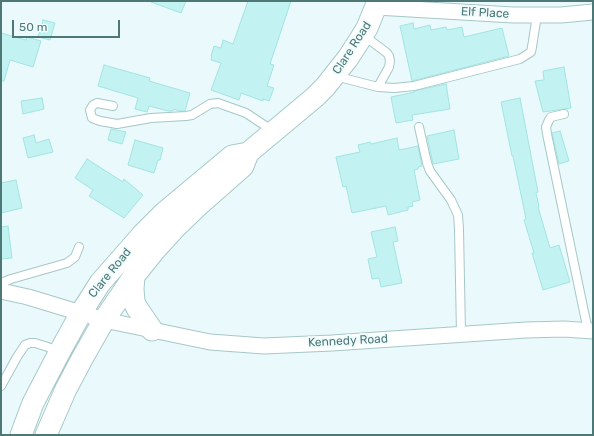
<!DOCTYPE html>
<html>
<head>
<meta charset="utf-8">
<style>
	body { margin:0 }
	#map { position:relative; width:594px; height:436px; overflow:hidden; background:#eaf9fc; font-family:Rubik,sans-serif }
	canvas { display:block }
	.frame { position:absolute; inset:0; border:2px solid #4d7875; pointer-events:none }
	.scale { position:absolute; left:12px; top:20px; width:108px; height:18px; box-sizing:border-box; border:2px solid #4d7875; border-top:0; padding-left:5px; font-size:12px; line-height:14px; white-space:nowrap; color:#4d7875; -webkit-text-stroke:3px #f1fcff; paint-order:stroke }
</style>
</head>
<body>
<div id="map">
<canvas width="594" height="436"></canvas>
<div class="frame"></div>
<div class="scale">50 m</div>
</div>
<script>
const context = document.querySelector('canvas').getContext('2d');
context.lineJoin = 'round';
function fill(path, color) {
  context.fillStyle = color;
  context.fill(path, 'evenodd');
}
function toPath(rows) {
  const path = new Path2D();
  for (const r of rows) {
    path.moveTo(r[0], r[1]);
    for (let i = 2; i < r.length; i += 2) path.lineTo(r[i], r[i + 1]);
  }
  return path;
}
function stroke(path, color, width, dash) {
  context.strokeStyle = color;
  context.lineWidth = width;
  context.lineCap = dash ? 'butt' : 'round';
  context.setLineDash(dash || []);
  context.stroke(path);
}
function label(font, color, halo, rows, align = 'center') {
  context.font = font + ' Rubik,sans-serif';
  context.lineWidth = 4;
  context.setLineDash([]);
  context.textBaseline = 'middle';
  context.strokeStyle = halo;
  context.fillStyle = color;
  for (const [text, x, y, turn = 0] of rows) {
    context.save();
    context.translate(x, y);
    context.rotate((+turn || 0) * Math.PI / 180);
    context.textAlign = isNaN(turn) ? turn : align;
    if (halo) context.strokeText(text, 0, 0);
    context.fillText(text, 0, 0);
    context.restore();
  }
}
const building = toPath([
	[151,1,186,1,181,13,151,2,151,1],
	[248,1,291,1,270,64,274,65,267,86,274,88,269,101,263,99,263,101,241,93,239,100,211,90,221,63,211,60,212,56,211,56,214,46,221,48,223,40,233,44,248,1],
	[43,20,55,23,50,40,38,37,43,20],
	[413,23,414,29,430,25,431,30,446,27,447,30,462,27,464,37,502,28,509,56,412,81,400,26,413,23],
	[1,33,26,40,27,37,41,41,33,67,10,60,4,81,1,81,1,33],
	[104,65,150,78,149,81,190,93,185,111,179,111,174,109,173,111,168,111,149,106,147,112,135,109,138,98,98,86,104,65],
	[564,67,571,108,543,112,535,81,544,80,543,71,564,67],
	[446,84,450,109,412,115,413,120,396,123,391,97,415,92,414,91,446,84],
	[42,98,44,109,23,114,21,101,42,98],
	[520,98,538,192,536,193,539,206,538,207,550,248,559,245,570,282,543,290,532,253,534,253,524,220,526,219,513,156,512,156,501,102,520,98],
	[111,129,126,132,122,144,108,140,111,129],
	[454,130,459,159,433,164,427,136,454,130],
	[560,131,569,161,559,164,552,133,560,131],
	[34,135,36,143,49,139,53,152,28,158,23,138,34,135],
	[397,138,399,150,418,146,422,166,418,167,418,169,414,170,420,200,412,202,413,206,408,207,408,210,388,215,386,206,352,213,346,186,343,187,336,157,360,152,358,145,370,142,371,144,397,138],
	[135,140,163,148,160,160,158,160,154,173,128,165,135,140],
	[87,159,123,182,124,179,143,195,124,218,89,196,93,190,75,178,87,159],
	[16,180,22,208,1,213,1,183,16,180],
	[8,226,12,258,1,259,1,227,8,226],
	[395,227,398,241,393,242,402,283,381,287,379,278,372,279,368,259,377,257,371,232,395,227]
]);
fill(building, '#c2f2f1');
stroke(building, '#a2e4e2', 1);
const lane = toPath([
	[335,76,378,87,389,67,390,61,389,56,387,53,363,35],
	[378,87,394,88,414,86,520,59,531,52,532,47,537,15],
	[113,106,97,103,93,105,90,110,92,118,100,121,117,124,151,118,186,116,192,115,210,104,218,103,246,113,273,131],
	[564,114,551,117,549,120,546,127,547,134,588,331],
	[419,127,427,163,430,171,451,200,458,215,459,229,461,334],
	[1,283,11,279,67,263,75,257,79,247],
	[1,386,17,357,25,345,30,343,35,343,48,347,59,353]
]);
const street = toPath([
	[376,7,513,15,561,15,593,12],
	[1,291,28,297,104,320,210,342,264,346,332,343,526,330,564,329,593,331]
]);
const secondary = toPath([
	[134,276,133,289,134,302,137,308,152,330],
	[21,435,33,403,59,353,81,313,100,283,142,235,165,212,232,156,248,153],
	[46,435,66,389,83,357,104,320,134,276,155,250,175,228,201,203,243,166,248,153,315,97,325,87,348,58,359,41,367,28,378,1]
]);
stroke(lane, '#a7c7c7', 10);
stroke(street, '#a7c7c7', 17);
stroke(secondary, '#a6cacb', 23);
stroke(lane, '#fff', 8);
stroke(street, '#fff', 15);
stroke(secondary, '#fff', 21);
label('12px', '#4d7875', '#f1fcff', [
	["Elf Place",485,13,3],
	["Clare Road",352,48,-57],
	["Clare Road",110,273,-51],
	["Kennedy Road",348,341,-3]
]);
</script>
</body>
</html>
